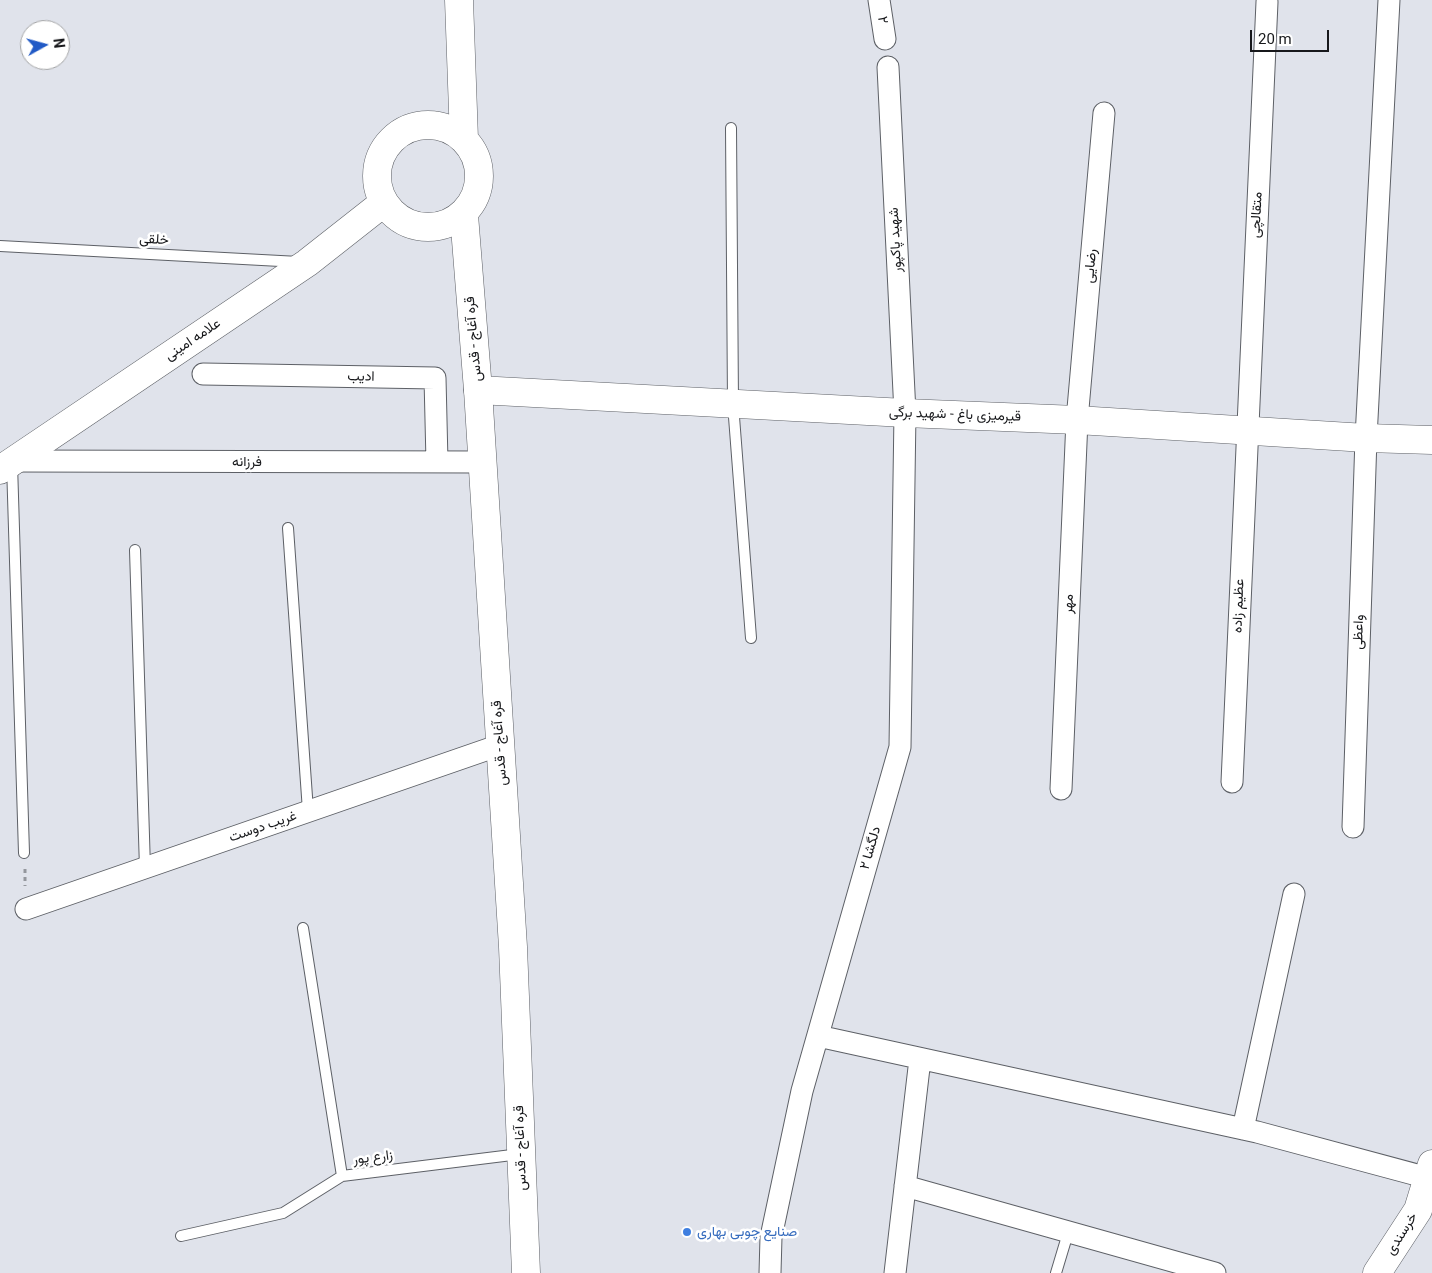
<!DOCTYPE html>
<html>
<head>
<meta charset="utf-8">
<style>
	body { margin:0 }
	#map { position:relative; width:1432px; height:1273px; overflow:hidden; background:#e0e3eb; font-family:Roboto,sans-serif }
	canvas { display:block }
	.north { position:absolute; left:20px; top:20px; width:50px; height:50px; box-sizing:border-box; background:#fff; border:1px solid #a2a3a4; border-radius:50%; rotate:83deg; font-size:14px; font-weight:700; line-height:20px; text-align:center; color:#17181b }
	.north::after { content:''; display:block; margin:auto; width:18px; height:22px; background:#215ac6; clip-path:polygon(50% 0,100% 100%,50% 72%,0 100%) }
	.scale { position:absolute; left:1250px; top:30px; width:79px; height:22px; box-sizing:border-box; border:2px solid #17181b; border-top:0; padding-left:6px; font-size:15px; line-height:18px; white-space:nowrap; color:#17181b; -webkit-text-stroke:4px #fff; paint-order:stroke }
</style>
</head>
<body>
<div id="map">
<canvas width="1432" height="1273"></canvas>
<div class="north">N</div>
<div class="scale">20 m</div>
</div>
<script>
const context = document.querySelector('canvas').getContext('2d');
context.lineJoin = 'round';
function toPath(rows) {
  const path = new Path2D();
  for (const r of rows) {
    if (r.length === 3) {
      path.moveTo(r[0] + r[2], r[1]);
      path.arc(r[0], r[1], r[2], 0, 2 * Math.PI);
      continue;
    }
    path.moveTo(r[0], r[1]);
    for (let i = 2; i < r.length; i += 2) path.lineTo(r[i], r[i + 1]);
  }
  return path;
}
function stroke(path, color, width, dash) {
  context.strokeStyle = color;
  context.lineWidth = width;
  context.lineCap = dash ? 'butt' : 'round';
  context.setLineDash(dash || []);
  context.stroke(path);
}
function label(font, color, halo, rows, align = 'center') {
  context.font = font + ' Roboto,Vazirmatn,sans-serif';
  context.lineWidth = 5;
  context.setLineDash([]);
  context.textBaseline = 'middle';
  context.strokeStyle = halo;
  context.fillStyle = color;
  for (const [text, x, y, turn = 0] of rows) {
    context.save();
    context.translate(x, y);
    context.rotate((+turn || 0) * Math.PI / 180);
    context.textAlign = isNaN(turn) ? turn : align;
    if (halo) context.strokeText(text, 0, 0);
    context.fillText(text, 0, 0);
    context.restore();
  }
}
const lane = toPath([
	[731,128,733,404,751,638],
	[0,246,299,262],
	[12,464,24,853],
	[288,528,308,811],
	[135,550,145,868],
	[303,928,342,1176],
	[181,1236,283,1213,342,1176,520,1154],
	[1056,1273,1068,1233]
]);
const street = toPath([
	[879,0,885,39],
	[203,374,435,378,437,462],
	[12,461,483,462],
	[1232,782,1267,2],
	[1061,789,1077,420,1104,113],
	[1353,827,1366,438,1389,0],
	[26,909,500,745],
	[818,1036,1257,1132,1432,1179],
	[1243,1129,1294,894],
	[905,1186,1215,1273],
	[770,1273,771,1237,802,1091,900,747,905,413,888,67],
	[895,1273,920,1059]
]);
const secondary = toPath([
	[478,390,905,413,1077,420,1366,438,1432,440],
	[1377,1273,1418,1210,1432,1164]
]);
const primary = toPath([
	[459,0,464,139],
	[428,176,51],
	[464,215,478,390,513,947,526,1273],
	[0,470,307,263,382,204]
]);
stroke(lane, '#5d6066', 12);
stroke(street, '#5d6066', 23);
stroke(secondary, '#5d6066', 29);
stroke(primary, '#5d6066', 29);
stroke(toPath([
	[25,869,25,886]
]), '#94979d', 3, [4, 4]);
stroke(lane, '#fff', 10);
stroke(street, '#fff', 21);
stroke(secondary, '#fff', 28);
stroke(primary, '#fff', 28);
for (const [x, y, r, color] of [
	[687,1232,5,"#3f7fe0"]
]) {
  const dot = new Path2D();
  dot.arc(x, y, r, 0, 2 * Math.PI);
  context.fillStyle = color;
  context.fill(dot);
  stroke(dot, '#fff', 2);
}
label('14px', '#17181b', '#fff', [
	["۲",882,20,81],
	["متقالچی",1257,215,-87],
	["خلقی",154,240,3],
	["شهید پاکپور",896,240,-93],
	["رضایی",1091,266,-85],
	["قره آغاج - قدس",474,339,-95],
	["علامه امینی",193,340,-34],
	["ادیب",361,377,1],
	["قیرمیزی باغ - شهید برگی",955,415,2],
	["فرزانه",247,462],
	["مهر",1069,604,-87],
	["عظیم زاده",1239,606,-88],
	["واعظی",1359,632,-88],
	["قره آغاج - قدس",500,743,-94],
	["غریب دوست",263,827,-19],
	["دلگشا ۲",871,848,-74],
	["قره آغاج - قدس",521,1148,-92],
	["زارع پور",373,1158,-7],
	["خرسندی",1402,1234,-58]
]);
label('14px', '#366cbe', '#fff', [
	["صنایع چوبی بهاری",697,1232]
], 'left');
</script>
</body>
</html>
